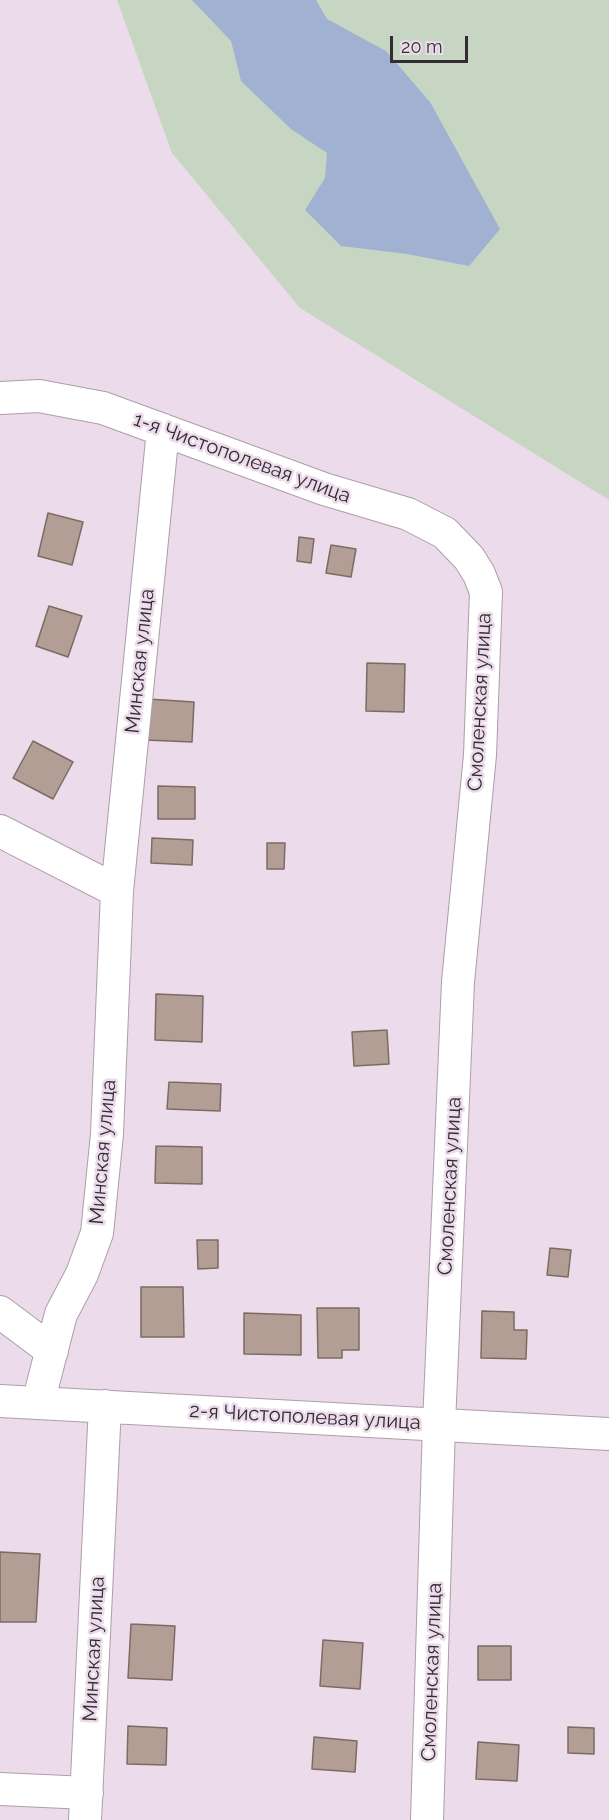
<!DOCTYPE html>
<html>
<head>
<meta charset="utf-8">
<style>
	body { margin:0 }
	#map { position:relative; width:609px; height:1820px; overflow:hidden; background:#ecdbea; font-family:Raleway,sans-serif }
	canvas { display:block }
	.scale { position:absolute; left:390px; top:36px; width:78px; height:27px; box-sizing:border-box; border:3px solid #332d32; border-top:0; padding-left:8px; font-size:18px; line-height:21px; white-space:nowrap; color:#332d32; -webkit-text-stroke:4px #ecdbea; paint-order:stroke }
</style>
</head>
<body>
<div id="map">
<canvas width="609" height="1820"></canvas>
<div class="scale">20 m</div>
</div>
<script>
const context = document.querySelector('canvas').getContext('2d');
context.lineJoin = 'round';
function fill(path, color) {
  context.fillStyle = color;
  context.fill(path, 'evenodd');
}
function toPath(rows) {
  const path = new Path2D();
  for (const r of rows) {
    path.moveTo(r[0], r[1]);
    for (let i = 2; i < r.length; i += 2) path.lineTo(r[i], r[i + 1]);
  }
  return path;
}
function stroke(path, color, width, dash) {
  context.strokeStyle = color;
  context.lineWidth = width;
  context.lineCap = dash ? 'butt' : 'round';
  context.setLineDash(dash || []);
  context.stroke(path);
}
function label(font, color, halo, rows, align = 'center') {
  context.font = font + ' Raleway,sans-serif';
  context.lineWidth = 5;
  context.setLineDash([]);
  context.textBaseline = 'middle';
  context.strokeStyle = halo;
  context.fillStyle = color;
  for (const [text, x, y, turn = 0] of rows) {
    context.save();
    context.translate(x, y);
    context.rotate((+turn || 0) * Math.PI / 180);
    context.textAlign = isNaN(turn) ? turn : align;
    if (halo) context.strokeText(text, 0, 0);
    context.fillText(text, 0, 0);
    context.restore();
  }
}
fill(toPath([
	[117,0,609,0,609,500,300,308,172,153]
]), '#c6d6c2');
fill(toPath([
	[192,0,316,0,327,19,386,51,430,102,500,229,469,266,407,254,341,246,305,210,325,178,327,153,291,129,241,81,231,41]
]), '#a1b1d1');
const building = toPath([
	[48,513,83,522,72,565,38,556,48,513],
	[299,537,314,539,311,563,297,561,299,537],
	[331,545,356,549,351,577,326,573,331,545],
	[49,606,82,616,68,657,36,646,49,606],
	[367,663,405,664,404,712,366,711,367,663],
	[148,699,194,702,192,742,146,740,148,699],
	[33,741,73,762,53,799,13,778,33,741],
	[158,786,195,787,195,819,158,819,158,786],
	[152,838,193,840,192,865,151,863,152,838],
	[267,843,285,843,284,869,267,869,267,843],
	[156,994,203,996,202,1042,155,1040,156,994],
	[387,1030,389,1064,354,1066,352,1032,387,1030],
	[169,1082,221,1084,220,1111,167,1109,169,1082],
	[156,1146,202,1147,202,1184,155,1183,156,1146],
	[197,1240,218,1240,218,1268,198,1269,197,1240],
	[550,1248,571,1250,568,1277,547,1275,550,1248],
	[141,1287,183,1287,184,1337,141,1337,141,1287],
	[317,1308,359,1308,359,1350,342,1350,342,1358,318,1358,317,1308],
	[482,1311,514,1312,514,1330,527,1330,526,1359,481,1358,482,1311],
	[244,1313,301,1315,301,1355,244,1354,244,1313],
	[0,1552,40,1554,36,1622,0,1622,0,1552],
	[131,1624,175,1626,172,1680,128,1678,131,1624],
	[323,1640,363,1643,360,1689,320,1686,323,1640],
	[478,1646,511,1646,511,1680,478,1680,478,1646],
	[128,1726,167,1728,166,1765,127,1764,128,1726],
	[568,1727,594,1728,594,1754,568,1753,568,1727],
	[314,1737,357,1741,355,1772,312,1769,314,1737],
	[478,1742,519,1745,517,1781,476,1779,478,1742]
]);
fill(building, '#b29e95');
stroke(building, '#7d6b63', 1.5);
const minor = toPath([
	[0,398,39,396,103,408,324,489,408,514,445,533,469,558,479,574,486,592,480,755,458,982,439,1424,427,1820],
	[0,831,117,891],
	[0,1312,52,1351],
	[0,1401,609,1434],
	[38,1403,61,1314,82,1274,97,1233,107,1134,117,891,163,430],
	[0,1789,87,1793],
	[85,1820,105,1406]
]);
stroke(minor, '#ad9eab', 34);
stroke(minor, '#fff', 32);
label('20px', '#332d32', '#ecdbea', [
	["1-я Чистополевая улица",242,458,20],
	["Минская улица",140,661,-84],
	["Смоленская улица",480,702,-87],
	["Минская улица",103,1152,-85],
	["Смоленская улица",450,1186,-87],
	["2-я Чистополевая улица",305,1417,3],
	["Минская улица",94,1649,-87],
	["Смоленская улица",432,1672,-88]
]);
</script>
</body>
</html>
